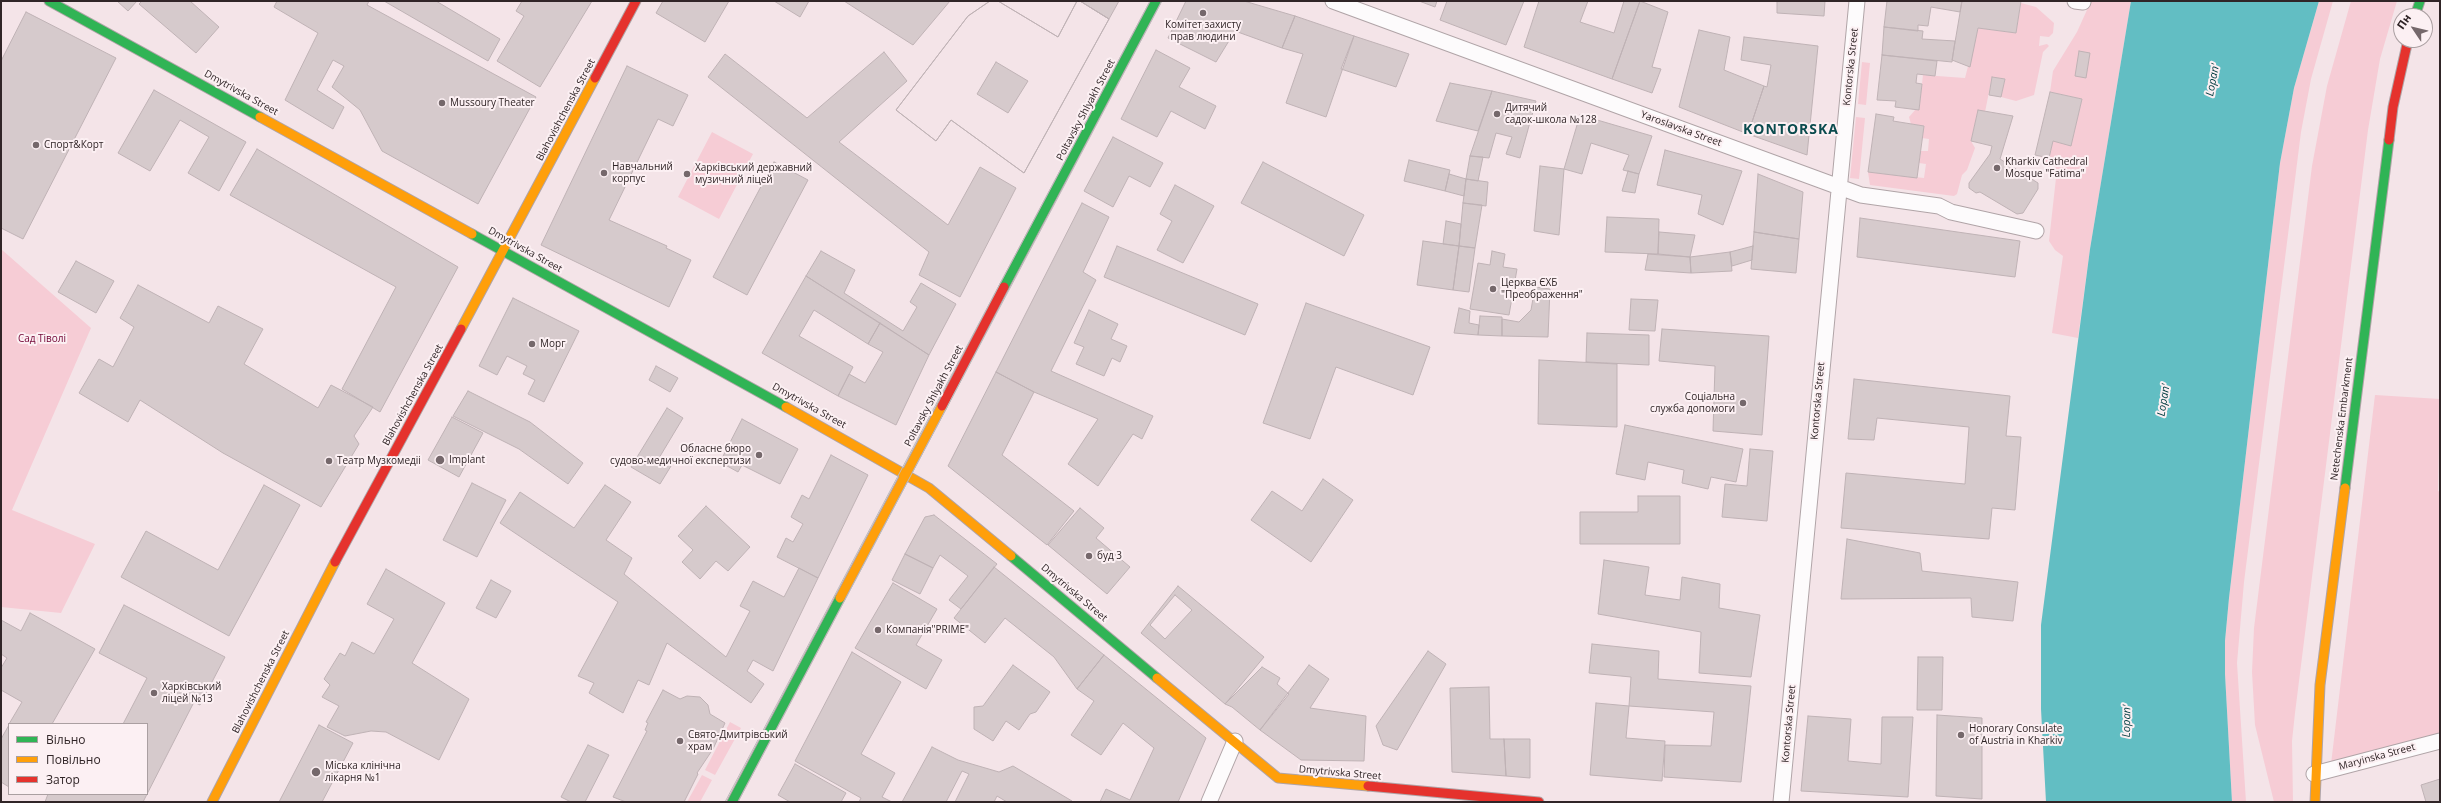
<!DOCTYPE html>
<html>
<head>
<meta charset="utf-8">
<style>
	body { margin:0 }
	#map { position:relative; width:2441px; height:803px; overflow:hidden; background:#f4e4e8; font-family:"Open Sans",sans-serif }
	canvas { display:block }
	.frame { position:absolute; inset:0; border:2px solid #302527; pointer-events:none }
	.legend { position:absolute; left:8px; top:723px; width:140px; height:72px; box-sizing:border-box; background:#fcf0f3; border:1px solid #aa9fa1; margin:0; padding:5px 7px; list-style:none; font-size:12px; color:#302527 }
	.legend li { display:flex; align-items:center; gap:8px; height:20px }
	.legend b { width:20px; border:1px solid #aa9fa1 }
	.north { position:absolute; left:2393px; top:8px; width:40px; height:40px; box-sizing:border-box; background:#fcf0f3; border:1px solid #aa9fa1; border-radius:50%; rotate:305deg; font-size:11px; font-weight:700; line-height:16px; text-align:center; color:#302527 }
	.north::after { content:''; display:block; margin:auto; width:14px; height:18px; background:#75686b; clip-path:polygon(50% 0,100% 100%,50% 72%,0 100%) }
</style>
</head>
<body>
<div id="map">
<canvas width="2441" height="803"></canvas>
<div class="frame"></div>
<ul class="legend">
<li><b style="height:5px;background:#30b455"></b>Вільно</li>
<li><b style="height:5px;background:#ff9f0a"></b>Повільно</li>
<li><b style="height:5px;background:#e5322d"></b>Затор</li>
</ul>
<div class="north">Пн</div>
</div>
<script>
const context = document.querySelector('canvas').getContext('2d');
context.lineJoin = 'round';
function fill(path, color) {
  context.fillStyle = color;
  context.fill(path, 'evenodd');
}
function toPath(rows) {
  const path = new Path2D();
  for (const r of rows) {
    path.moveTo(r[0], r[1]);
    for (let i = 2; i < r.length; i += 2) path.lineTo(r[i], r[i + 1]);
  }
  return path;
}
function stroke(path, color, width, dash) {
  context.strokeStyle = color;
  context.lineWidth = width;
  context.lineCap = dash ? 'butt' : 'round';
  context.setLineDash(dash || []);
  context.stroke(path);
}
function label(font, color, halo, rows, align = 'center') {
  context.font = font + ' "Open Sans",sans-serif';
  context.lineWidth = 4;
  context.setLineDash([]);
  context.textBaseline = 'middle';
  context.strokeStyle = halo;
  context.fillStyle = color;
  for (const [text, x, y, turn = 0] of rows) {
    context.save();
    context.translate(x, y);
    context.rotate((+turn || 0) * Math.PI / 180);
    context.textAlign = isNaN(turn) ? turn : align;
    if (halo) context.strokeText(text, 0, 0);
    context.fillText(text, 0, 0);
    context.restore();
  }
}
fill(toPath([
	[2091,1,2131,1,2090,249,2078,338,2052,333,2063,256,2055,250,2049,241,2056,178,2040,157,2049,158,2053,141,2071,145,2082,99,2050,92,2053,71,2077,32],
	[2319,1,2333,1,2311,79,2301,132,2244,582,2237,663,2246,802,2232,802,2225,674,2225,642,2229,598,2280,163,2294,88],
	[2351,1,2397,1,2380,59,2368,130,2295,713,2292,741,2293,802,2274,802,2255,725,2252,672,2254,628,2312,166,2327,86],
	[2021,3,2036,7,2054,23,2053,33,2049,37,2040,36,2039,46,2047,44,2049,46,2043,52,2034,95,2016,101,2001,97,2005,79,1992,77,1985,112,1978,111,1971,141,1975,148,1967,170,1962,175,1957,194,1954,196,1870,185,1868,172,1924,178,1926,164,1919,163,1921,151,1928,151,1929,139,1922,138,1924,126,1911,124,1909,117,1916,109,1919,109,1923,75,1965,78,1978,28,2016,33],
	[1862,62,1870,63,1866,105,1858,104],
	[1856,117,1865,118,1859,179,1850,178],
	[712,132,753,154,719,219,678,197],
	[1,249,91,328,12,510,95,544,61,613,1,607],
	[2375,395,2440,399,2438,491,2440,492,2440,736,2331,764],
	[730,722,741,728,715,775,705,770],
	[702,775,712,780,700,802,687,802]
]), '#f6ccd5');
fill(toPath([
	[2131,1,2319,1,2294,88,2280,163,2229,598,2225,641,2225,674,2232,802,2046,802,2041,709,2041,625,2090,249]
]), '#62bec3');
const building = toPath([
	[117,1,137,1,128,11,117,1],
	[142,1,190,1,219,27,196,53,139,4,142,1],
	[277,1,369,1,367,5,536,97,478,204,382,151,360,110,332,87,344,66,333,60,317,90,344,107,333,129,285,100,318,33,274,7,277,1],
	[384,1,436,1,500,39,488,61,384,1],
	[522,1,592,1,540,87,497,61,524,16,516,11,522,1],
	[663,1,729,1,705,42,656,13,663,1],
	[774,1,809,1,800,17,774,1],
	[844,1,950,1,913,45,844,1],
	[990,1,998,1,1058,37,1077,1,1080,1,1109,19,1024,173,951,120,936,141,896,110,968,16,990,1],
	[996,62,1028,81,1008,113,977,94,996,62],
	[990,1,998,1,1058,37,1077,1,1080,1,1109,19,1024,173,951,120,936,141,896,110,968,16,990,1],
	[1080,1,1119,1,1109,19,1080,1],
	[1186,1,1244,1,1295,16,1282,48,1235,31,1216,62,1168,38,1186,1],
	[1419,1,1437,1,1435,7,1419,1],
	[1447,1,1524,1,1506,45,1440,20,1447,1],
	[1539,1,1588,1,1580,22,1614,33,1624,1,1640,1,1612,79,1524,47,1539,1],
	[1640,1,1668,12,1652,67,1661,69,1652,93,1612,79,1640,1],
	[1777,1,1825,1,1824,16,1777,13,1777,1],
	[1887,1,1962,1,1960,12,1931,7,1928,26,1918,25,1918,31,1884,27,1887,1],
	[1962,1,2021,1,2016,33,1978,28,1970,67,1952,60,1962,1],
	[26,12,116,58,23,239,1,228,1,61,26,12],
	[1295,16,1354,36,1326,117,1286,103,1303,54,1282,48,1295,16],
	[1884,27,1923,31,1922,39,1955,41,1952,62,1882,55,1884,27],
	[1699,30,1730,37,1724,70,1764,86,1748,134,1679,107,1699,30],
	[1354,36,1409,54,1396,87,1341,69,1354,36],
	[1744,37,1818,46,1807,155,1748,134,1764,86,1767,87,1771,65,1741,60,1744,37],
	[1156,50,1190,68,1179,87,1216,106,1205,129,1171,111,1157,137,1121,119,1156,50],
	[2079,51,2090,53,2086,78,2075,76,2079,51],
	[884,52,907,81,839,142,948,225,980,167,1016,188,960,297,919,275,929,252,708,77,725,54,807,118,884,52],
	[1882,55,1937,61,1935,76,1917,74,1916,83,1922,84,1919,110,1895,107,1896,101,1877,100,1882,55],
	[627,66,688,95,673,126,658,119,609,220,667,246,666,248,691,260,669,307,541,245,627,66],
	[1992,77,2005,79,2001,97,1989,95,1992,77],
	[1450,83,1492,91,1478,131,1436,121,1450,83],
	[154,90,246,142,219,191,188,173,209,137,180,120,150,171,118,153,154,90],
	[1492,91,1536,101,1520,158,1506,154,1512,137,1496,133,1489,158,1470,156,1492,91],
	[2050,92,2082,99,2071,146,2053,141,2049,158,2035,155,2050,92],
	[1978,110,2013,116,2000,159,2038,183,2038,189,2023,213,2017,214,1980,192,1976,193,1969,188,1969,183,1990,154,1992,146,1971,141,1978,110],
	[1876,114,1894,117,1893,121,1924,126,1917,178,1868,172,1876,114],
	[1580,115,1652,136,1639,174,1623,170,1629,155,1591,143,1582,174,1564,169,1580,115],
	[1113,137,1163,163,1150,187,1129,176,1113,207,1084,191,1113,137],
	[257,149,458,267,380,412,342,389,396,287,230,195,257,149],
	[1665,150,1742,171,1723,225,1698,214,1702,195,1657,185,1665,150],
	[1470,156,1483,157,1478,181,1466,179,1470,156],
	[1409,160,1450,170,1445,191,1404,181,1409,160],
	[774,162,808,180,747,295,713,277,774,162],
	[1263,162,1364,215,1344,256,1241,203,1263,162],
	[1540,166,1564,169,1559,235,1534,231,1540,166],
	[1628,171,1639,174,1635,193,1622,191,1628,171],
	[1449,174,1466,179,1464,196,1445,191,1449,174],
	[1758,174,1803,192,1799,239,1754,232,1758,174],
	[1466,179,1488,182,1486,206,1463,203,1466,179],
	[1175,185,1214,206,1183,263,1157,250,1172,221,1160,214,1175,185],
	[1082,203,1109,217,1083,272,1096,280,1051,371,1153,416,1142,439,1133,434,1098,486,1068,464,1098,419,1034,392,996,372,1082,203],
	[1463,203,1482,205,1475,248,1459,246,1463,203],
	[1607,217,1659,219,1658,254,1605,252,1607,217],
	[1860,218,2020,241,2015,277,1857,257,1860,218],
	[1446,221,1461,224,1459,246,1443,244,1446,221],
	[1659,232,1695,235,1690,257,1658,254,1659,232],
	[1754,232,1799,239,1796,273,1751,269,1754,232],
	[1423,241,1459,246,1453,290,1417,285,1423,241],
	[1117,246,1258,304,1245,335,1104,277,1117,246],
	[1459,246,1475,248,1469,292,1453,290,1459,246],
	[1753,246,1752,260,1732,266,1730,252,1753,246],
	[821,251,855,270,844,293,903,331,917,307,910,302,921,283,956,304,929,355,806,276,821,251],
	[1492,251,1505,254,1503,267,1517,269,1509,315,1470,309,1478,263,1490,265,1492,251],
	[1730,252,1732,271,1691,273,1690,257,1730,252],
	[1648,254,1690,257,1691,273,1645,270,1648,254],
	[76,261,114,281,96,313,58,292,76,261],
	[806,276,880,323,868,344,814,310,799,336,853,367,838,396,762,353,806,276],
	[138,285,209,323,218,306,263,329,244,364,318,408,331,385,373,407,354,436,359,444,321,507,223,453,140,400,128,422,79,393,99,359,113,367,134,327,120,318,138,285],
	[1535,287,1550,289,1548,337,1502,336,1502,319,1519,322,1531,310,1535,287],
	[513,298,579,331,544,402,528,394,535,380,523,374,527,366,507,356,497,375,479,366,513,298],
	[1631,299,1658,300,1655,331,1629,330,1631,299],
	[1306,303,1430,347,1413,395,1336,367,1310,439,1263,423,1306,303],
	[1459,308,1470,311,1469,323,1479,325,1478,335,1454,333,1459,308],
	[1089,310,1118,324,1111,339,1127,346,1120,362,1112,358,1104,376,1076,364,1084,347,1074,343,1089,310],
	[1480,316,1502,317,1502,336,1478,335,1480,316],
	[880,323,929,355,896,425,838,396,849,374,865,383,883,352,868,344,880,323],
	[1662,329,1769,336,1762,435,1713,431,1715,366,1659,361,1662,329],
	[1587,333,1649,335,1649,365,1586,362,1587,333],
	[1539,360,1617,364,1617,427,1538,424,1539,360],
	[656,366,678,378,670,392,649,380,656,366],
	[996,372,1034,392,1002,455,1074,511,1047,545,948,466,996,372],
	[1854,379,2010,396,2006,436,2021,437,2015,510,1992,508,1989,539,1841,528,1846,473,1965,484,1969,427,1877,418,1874,440,1848,439,1854,379],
	[468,391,530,422,583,463,568,484,519,449,453,416,468,391],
	[667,408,683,418,659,458,671,466,660,484,631,467,667,408],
	[452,417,483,433,459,477,428,460,452,417],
	[742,419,798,449,780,484,742,465,738,472,720,462,742,419],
	[1625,425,1743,449,1736,482,1711,477,1708,489,1682,483,1684,470,1648,462,1645,480,1616,474,1625,425],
	[1750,449,1773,451,1767,521,1722,517,1725,484,1747,486,1750,449],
	[831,455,868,475,818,578,777,557,786,538,793,542,803,524,791,517,802,495,809,499,831,455],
	[1323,479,1353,500,1311,562,1251,520,1272,491,1302,511,1323,479],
	[472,483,506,500,477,557,443,540,472,483],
	[264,485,300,505,229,636,121,577,146,531,218,570,264,485],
	[605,485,631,502,606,540,632,558,624,574,726,657,750,611,740,606,753,581,784,597,799,568,818,578,773,671,753,660,747,671,764,684,751,703,667,643,649,685,638,680,623,713,589,693,594,683,578,676,618,602,500,523,520,492,574,528,605,485],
	[1638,496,1680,496,1680,544,1580,544,1580,512,1638,512,1638,496],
	[706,506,750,547,728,571,716,561,700,579,682,562,693,550,678,536,706,506],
	[1080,508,1104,528,1096,538,1130,567,1107,594,1048,545,1080,508],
	[934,515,997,564,961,609,949,600,968,576,940,555,933,568,905,554,925,517,934,515],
	[1847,539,1920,553,1922,571,2018,582,2013,621,1972,617,1971,598,1841,599,1847,539],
	[905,554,933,568,920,594,892,580,905,554],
	[1604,560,1649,567,1645,595,1680,600,1682,577,1720,584,1719,608,1760,615,1751,677,1699,673,1701,632,1598,614,1604,560],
	[994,567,1104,655,1077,689,1054,657,1005,618,985,643,954,618,994,567],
	[386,569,445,603,412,663,469,699,439,760,386,732,371,731,345,736,327,727,339,706,322,697,330,685,324,679,340,653,345,656,352,642,374,654,394,619,367,604,386,569],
	[491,580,511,591,496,618,476,608,491,580],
	[893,583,937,609,916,645,942,660,926,689,855,648,893,583],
	[1178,586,1264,657,1225,704,1141,633,1178,586],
	[1175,595,1192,610,1165,639,1150,625,1175,595],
	[124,605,225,657,200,705,194,702,143,802,45,802,48,794,147,794,147,724,123,724,147,678,99,653,124,605],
	[30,613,95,649,52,724,9,724,22,702,1,690,1,668,7,658,1,654,1,620,21,631,30,613],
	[1592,644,1659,651,1658,679,1751,686,1741,782,1664,777,1665,745,1711,746,1714,712,1629,706,1631,677,1589,673,1592,644],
	[1428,651,1446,664,1397,750,1383,745,1376,726,1428,651],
	[852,652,901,682,861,754,895,773,882,797,892,802,859,802,861,798,795,761,852,652],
	[1104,655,1206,738,1178,802,1100,802,1106,789,1130,800,1154,748,1123,723,1101,755,1071,735,1094,701,1077,689,1104,655],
	[1918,657,1943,657,1942,710,1917,710,1918,657],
	[1013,665,1050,692,1036,712,1030,714,1019,730,1006,721,993,741,974,729,974,707,983,706,1013,665],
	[1309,665,1329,679,1310,708,1366,716,1364,761,1301,760,1260,730,1309,665],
	[1262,667,1280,678,1277,684,1289,694,1260,730,1232,707,1225,704,1262,667],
	[1489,687,1490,739,1504,739,1506,776,1452,772,1450,688,1489,687],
	[663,690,680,699,687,696,700,697,708,705,710,714,725,723,713,749,697,773,698,774,684,802,626,802,613,797,647,731,645,730,648,723,646,722,663,690],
	[1596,703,1629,706,1626,738,1665,741,1662,781,1590,775,1596,703],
	[1937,715,1982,718,1982,799,1936,796,1937,715],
	[1808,716,1851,719,1848,761,1881,764,1882,717,1913,717,1908,797,1801,791,1808,716],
	[9,725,9,787,1,782,1,739,9,725],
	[319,725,353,743,322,802,279,802,319,725],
	[1504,739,1530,739,1530,778,1506,776,1504,739],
	[588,745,609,755,585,802,571,802,561,797,588,745],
	[932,747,958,760,999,772,1013,766,1072,801,1007,802,997,796,994,802,955,802,969,774,962,771,946,802,902,802,932,747],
	[795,764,846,793,841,802,790,802,778,795,795,764],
	[2440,779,2440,802,2426,802,2421,785,2440,779]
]);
fill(building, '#d6cacc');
stroke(building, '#bfb2b5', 1);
const street = toPath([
	[1333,1,1861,195,1939,206,1951,212,2036,231],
	[2075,1,2083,2],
	[2314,774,2440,741],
	[1209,802,1235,741],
	[1781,802,1857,1]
]);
const fast = toPath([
	[49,1,260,117],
	[2415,16,2420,1],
	[472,234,786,407],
	[1004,287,1156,1],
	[2345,488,2389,140],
	[1011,556,1157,678],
	[732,802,840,598]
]);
const slow = toPath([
	[260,117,472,234],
	[461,329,595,78],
	[786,407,929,488,1011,556],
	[840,598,942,406],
	[1157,678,1278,778,1368,786],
	[212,802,335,562],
	[2315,802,2320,685,2345,488]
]);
const jam = toPath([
	[595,78,636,1],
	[2389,140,2393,107,2408,40],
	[942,406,1004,287],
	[335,562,461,329],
	[1368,786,1539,802]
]);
stroke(street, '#b0a4a7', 17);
stroke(fast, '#b0a4a7', 11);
stroke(slow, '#b0a4a7', 11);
stroke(jam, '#b0a4a7', 11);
stroke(street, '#fdfbfc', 15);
stroke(fast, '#30b455', 9);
stroke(slow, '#ff9f0a', 9);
stroke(jam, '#e5322d', 9);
stroke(toPath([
	[725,802,1150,1],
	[738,802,1162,1]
]), '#bebbbc', 1);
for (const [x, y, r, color] of [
	[1203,13,4,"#75686b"],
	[442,103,4,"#75686b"],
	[1497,114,4,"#75686b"],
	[36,145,4,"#75686b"],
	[1997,168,4,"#75686b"],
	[604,173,4,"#75686b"],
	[687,174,4,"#75686b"],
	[1493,289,4,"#75686b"],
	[532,344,4,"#75686b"],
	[1743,403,4,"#75686b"],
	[759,455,4,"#75686b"],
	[440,460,5,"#75686b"],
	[329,461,4,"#75686b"],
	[1089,556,4,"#75686b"],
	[878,630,4,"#75686b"],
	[154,693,4,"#75686b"],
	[1961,735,4,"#75686b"],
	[680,741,4,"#75686b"],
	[316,772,5,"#75686b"]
]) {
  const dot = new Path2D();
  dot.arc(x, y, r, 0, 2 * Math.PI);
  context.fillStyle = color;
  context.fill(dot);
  stroke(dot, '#fcf0f3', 1.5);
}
label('10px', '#302527', '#fcf0f3', [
	["Комітет захисту",1203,25,"center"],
	["прав людини",1203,37,"center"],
	["Mussoury Theater",450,103],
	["Дитячий",1505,108],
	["садок-школа №128",1505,120],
	["Спорт&Корт",44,145],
	["Kharkiv Cathedral",2005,162],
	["Mosque \"Fatima\"",2005,174],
	["Навчальний",612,167],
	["корпус",612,179],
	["Харківський державний",695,168],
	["музичний ліцей",695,180],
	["Церква ЄХБ",1501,283],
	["\"Преображення\"",1501,295],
	["Морг",540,344],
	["Соціальна",1735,397,"right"],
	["служба допомоги",1735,409,"right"],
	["Обласне бюро",751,449,"right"],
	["судово-медичної експертизи",751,461,"right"],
	["Implant",449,460],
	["Театр Музкомедіі",337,461],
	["буд 3",1097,556],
	["Компанія\"PRIME\"",886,630],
	["Харківський",162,687],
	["ліцей №13",162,699],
	["Honorary Consulate",1969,729],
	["of Austria in Kharkiv",1969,741],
	["Свято-Дмитрівський",688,735],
	["храм",688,747],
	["Міська клінічна",325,766],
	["лікарня №1",325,778]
], 'left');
label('10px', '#302527', '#fcf0f3', [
	["Kontorska Street",1851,67,-84],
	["Dmytrivska Street",241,93,29],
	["Blahovishchenska Street",566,110,-62],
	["Poltavsky Shlyakh Street",1086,110,-62],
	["Yaroslavska Street",1681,129,20],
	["Dmytrivska Street",525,250,29],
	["Blahovishchenska Street",413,395,-61],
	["Poltavsky Shlyakh Street",934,396,-62],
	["Kontorska Street",1818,401,-85],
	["Dmytrivska Street",809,406,29],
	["Netechenska Embarkment",2342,419,-83],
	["Dmytrivska Street",1074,593,40],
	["Blahovishchenska Street",261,682,-63],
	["Kontorska Street",1789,724,-85],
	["Maryinska Street",2377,757,-15],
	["Dmytrivska Street",1340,773,5]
]);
label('10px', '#710334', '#fcf0f3', [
	["Сад Тіволі",42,339]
]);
label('italic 11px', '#003d40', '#fcf0f3', [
	["Lopan'",2213,80,-79],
	["Lopan'",2164,400,-81],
	["Lopan'",2127,721,-89]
]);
context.letterSpacing = '1px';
label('bold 14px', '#0b4b4e', '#fcf0f3', [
	["KONTORSKA",1791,130]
]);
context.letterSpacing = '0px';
</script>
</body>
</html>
